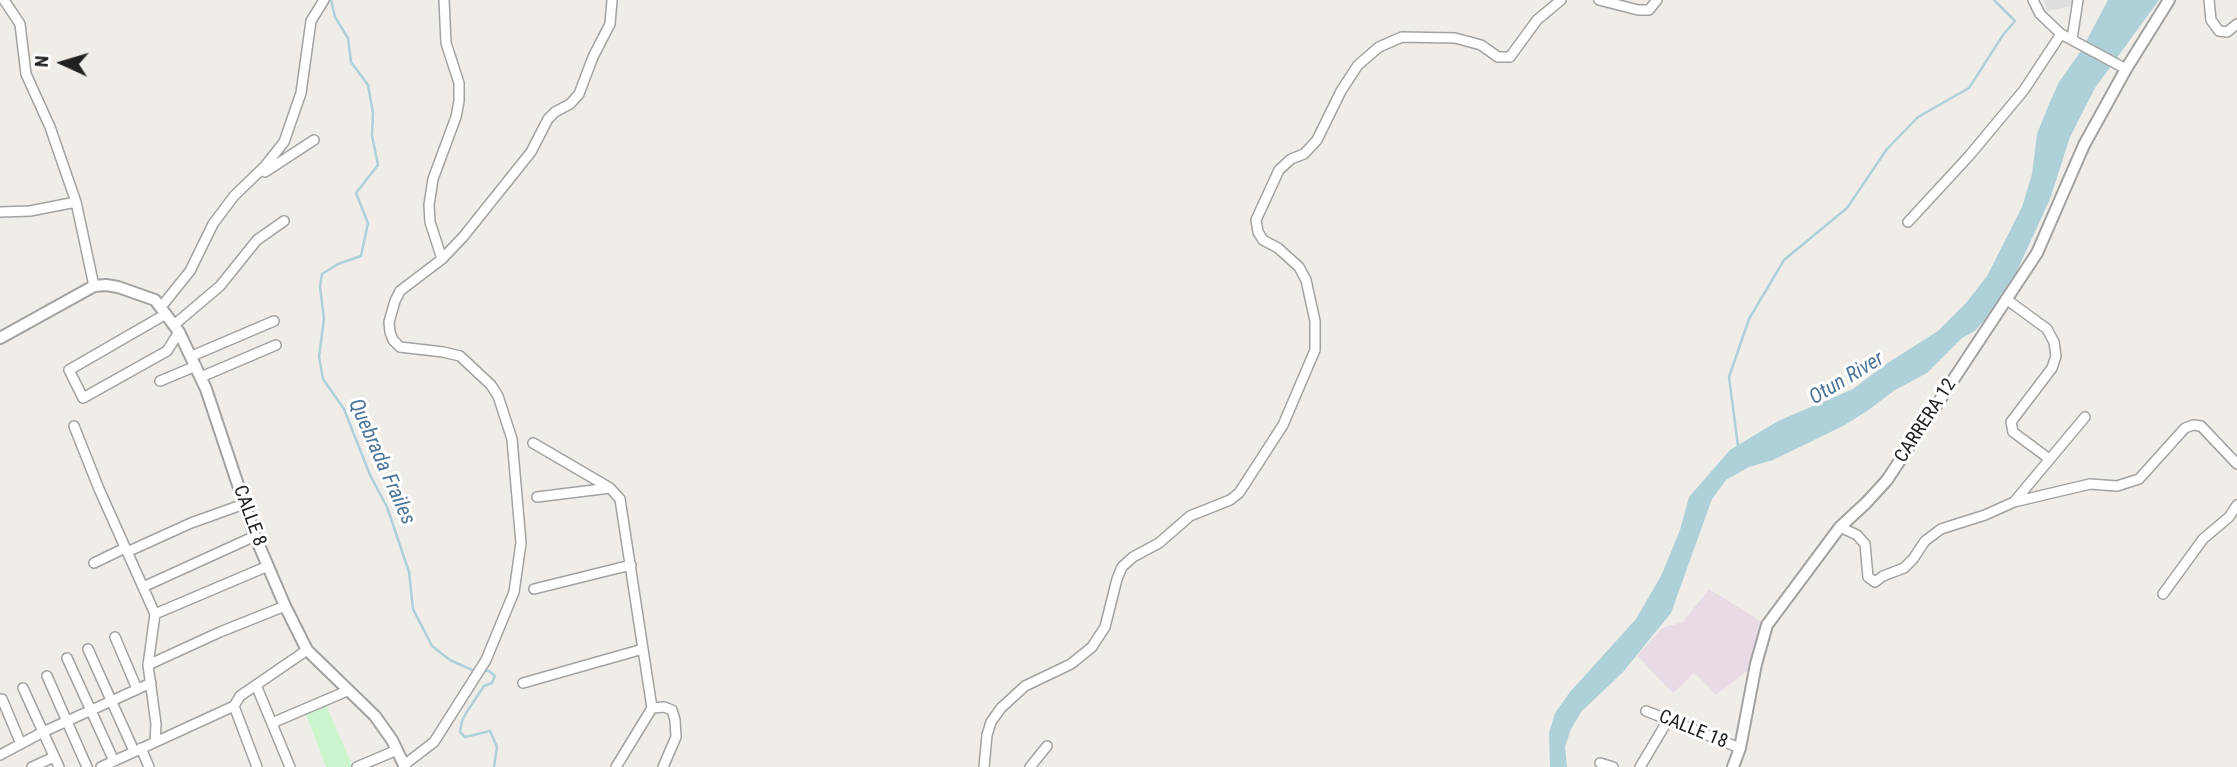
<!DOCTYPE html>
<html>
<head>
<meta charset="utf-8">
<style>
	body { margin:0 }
	#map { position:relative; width:2237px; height:767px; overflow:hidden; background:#f0ede8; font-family:"Roboto Condensed",sans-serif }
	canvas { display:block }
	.north { position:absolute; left:28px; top:28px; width:70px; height:70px; -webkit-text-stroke:5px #fff; paint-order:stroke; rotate:274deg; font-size:19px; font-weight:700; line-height:28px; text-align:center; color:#212121 }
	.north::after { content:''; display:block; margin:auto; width:24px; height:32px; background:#212121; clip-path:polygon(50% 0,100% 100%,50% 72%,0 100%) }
</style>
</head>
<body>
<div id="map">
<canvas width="2237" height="767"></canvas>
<div class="north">N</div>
</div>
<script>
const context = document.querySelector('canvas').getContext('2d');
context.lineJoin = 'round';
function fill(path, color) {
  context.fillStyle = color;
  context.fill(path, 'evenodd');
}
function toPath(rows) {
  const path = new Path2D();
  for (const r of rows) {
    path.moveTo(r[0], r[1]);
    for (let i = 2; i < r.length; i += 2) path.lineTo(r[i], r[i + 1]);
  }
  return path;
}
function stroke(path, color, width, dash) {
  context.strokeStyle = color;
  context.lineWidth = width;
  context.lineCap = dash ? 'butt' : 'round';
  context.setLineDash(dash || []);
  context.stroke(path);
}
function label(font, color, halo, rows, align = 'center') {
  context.font = font + ' "Roboto Condensed",sans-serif';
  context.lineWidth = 6;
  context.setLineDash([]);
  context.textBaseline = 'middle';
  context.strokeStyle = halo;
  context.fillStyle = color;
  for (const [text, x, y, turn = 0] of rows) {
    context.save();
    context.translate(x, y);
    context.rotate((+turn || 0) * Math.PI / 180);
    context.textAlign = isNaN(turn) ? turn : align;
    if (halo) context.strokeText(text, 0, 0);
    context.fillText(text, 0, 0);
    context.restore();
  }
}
fill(toPath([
	[2043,0,2077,0,2076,5,2047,11]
]), '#dfdede');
fill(toPath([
	[1709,589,1767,625,1756,664,1716,695,1694,673,1673,693,1637,656,1662,628,1683,622]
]), '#e9dbe6');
fill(toPath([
	[324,700,353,767,326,767,304,709]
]), '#cbf5cd');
fill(toPath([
	[2108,0,2159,0,2095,88,2070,137,2050,199,2016,273,1985,319,1975,331,1962,338,1927,373,1895,390,1867,411,1843,426,1773,460,1749,467,1726,480,1712,499,1671,613,1623,672,1581,712,1571,729,1565,747,1567,767,1550,767,1549,733,1555,713,1570,692,1636,619,1662,574,1680,530,1689,497,1730,450,1778,421,1853,389,1886,364,1938,331,1966,303,1987,276,2022,207,2032,174,2037,134,2049,104,2059,82,2081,51]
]), '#add0d9');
stroke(toPath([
	[331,0,335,17,348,38,351,62,368,85,373,113,372,136,378,165,356,193,368,223,361,256,338,264,322,274,320,287,324,319,319,357,323,379,344,409,370,475,387,507,409,572,413,609,432,646,450,660,472,670,489,671,495,676,492,683,484,686,466,713,462,721,460,732,465,737,490,731,497,747,494,767],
	[1738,446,1729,377,1749,319,1784,260,1847,208,1887,149,1918,117,1969,88,2003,35,2015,21,1994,0]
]), '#add0d9', 2.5);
const minor = toPath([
	[4,0,20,24,26,74,50,127,76,202,94,286],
	[1599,0,1638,10,1649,10,1657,0],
	[2033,0,2040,14,2061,34,2126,69],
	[2209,0,2211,20,2219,31,2227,32,2237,24],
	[2072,39,2078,0],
	[265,172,314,140],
	[0,212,30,211,76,202],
	[1908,222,1969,156,2024,90,2061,34],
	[442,259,430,222,429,205,433,179,456,117,459,101,459,83,446,43,444,0],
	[2006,299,2047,329,2054,342,2056,356,2052,368,2011,422,2013,432,2048,458],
	[161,307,190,271,213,224,234,196,265,166,284,142,301,93,311,21,324,0],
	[166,314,69,370,83,398,167,351,179,332],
	[174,325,220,286,257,240,284,221],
	[192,356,274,321],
	[201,377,276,345],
	[160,381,196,366],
	[74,426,99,489,155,614,148,665,156,724,155,742],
	[533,443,610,488],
	[537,497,610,488,620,499,652,708,616,767],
	[2014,502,2085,417],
	[1840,527,1857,535,1865,544,1868,577,1875,582,1883,576,1904,568,1913,559,1925,541,1941,529,1985,515,2014,502,2090,484,2117,486,2139,479,2185,428,2193,425,2201,426,2237,464],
	[127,552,191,523,244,504],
	[94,563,125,548],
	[143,587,255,536],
	[534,589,631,565],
	[2163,594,2203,539,2229,517,2237,505],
	[155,614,268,566],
	[115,637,137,689],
	[88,649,134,751],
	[67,658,114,761],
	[148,665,220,632,285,606],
	[47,676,87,767],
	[523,683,643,649],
	[256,685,290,767],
	[23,688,59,767],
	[2,699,21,744],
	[234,706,257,767],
	[652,708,664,707,672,710,675,720,676,737,663,767],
	[1646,711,1740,748],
	[272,723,347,691],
	[141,748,149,767],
	[0,755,43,732,151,683],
	[1600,763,1613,767],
	[404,765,434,742,486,660,514,592,521,543,512,439,498,396,491,385,460,356,443,352,400,347,393,340,390,332,389,322,395,301,400,291,442,259,463,237,531,152,548,119,555,112,570,104,579,94,593,57,610,24,612,0],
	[32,767,54,757],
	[101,767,234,706,240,696,307,650],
	[357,767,397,750],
	[984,767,987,735,991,722,1001,708,1025,686,1071,664,1092,647,1105,627,1117,579,1122,567,1133,557,1159,543,1190,516,1230,500,1239,493,1283,425,1315,350,1315,321,1306,280,1299,267,1278,248,1263,240,1258,232,1256,220,1279,170,1291,159,1304,154,1317,140,1341,91,1358,65,1379,47,1402,37,1455,38,1481,45,1498,57,1510,57,1537,20,1561,0],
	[1030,767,1047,746],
	[1640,767,1668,720]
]);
const tertiary = toPath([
	[0,338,94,286,106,285,118,287,155,300,179,332,206,389,255,536,285,606,307,650,375,716,392,740,405,767],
	[1733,767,1740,748,1756,664,1767,625,1840,527,1866,503,1887,480,2037,253,2084,145,2126,69,2169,0]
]);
stroke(minor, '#a2a2a2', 12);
stroke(tertiary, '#a2a2a2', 14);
stroke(minor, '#fff', 9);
stroke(tertiary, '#fff', 10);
label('19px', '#212121', '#fff', [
	["CARRERA 12",1926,421,-57],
	["CALLE 8",249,516,70],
	["CALLE 18",1693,730,22]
]);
label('italic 21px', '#4e7699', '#fff', [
	["Otun River",1847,379,-31],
	["Quebrada Frailes",381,462,66]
]);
</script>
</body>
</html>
